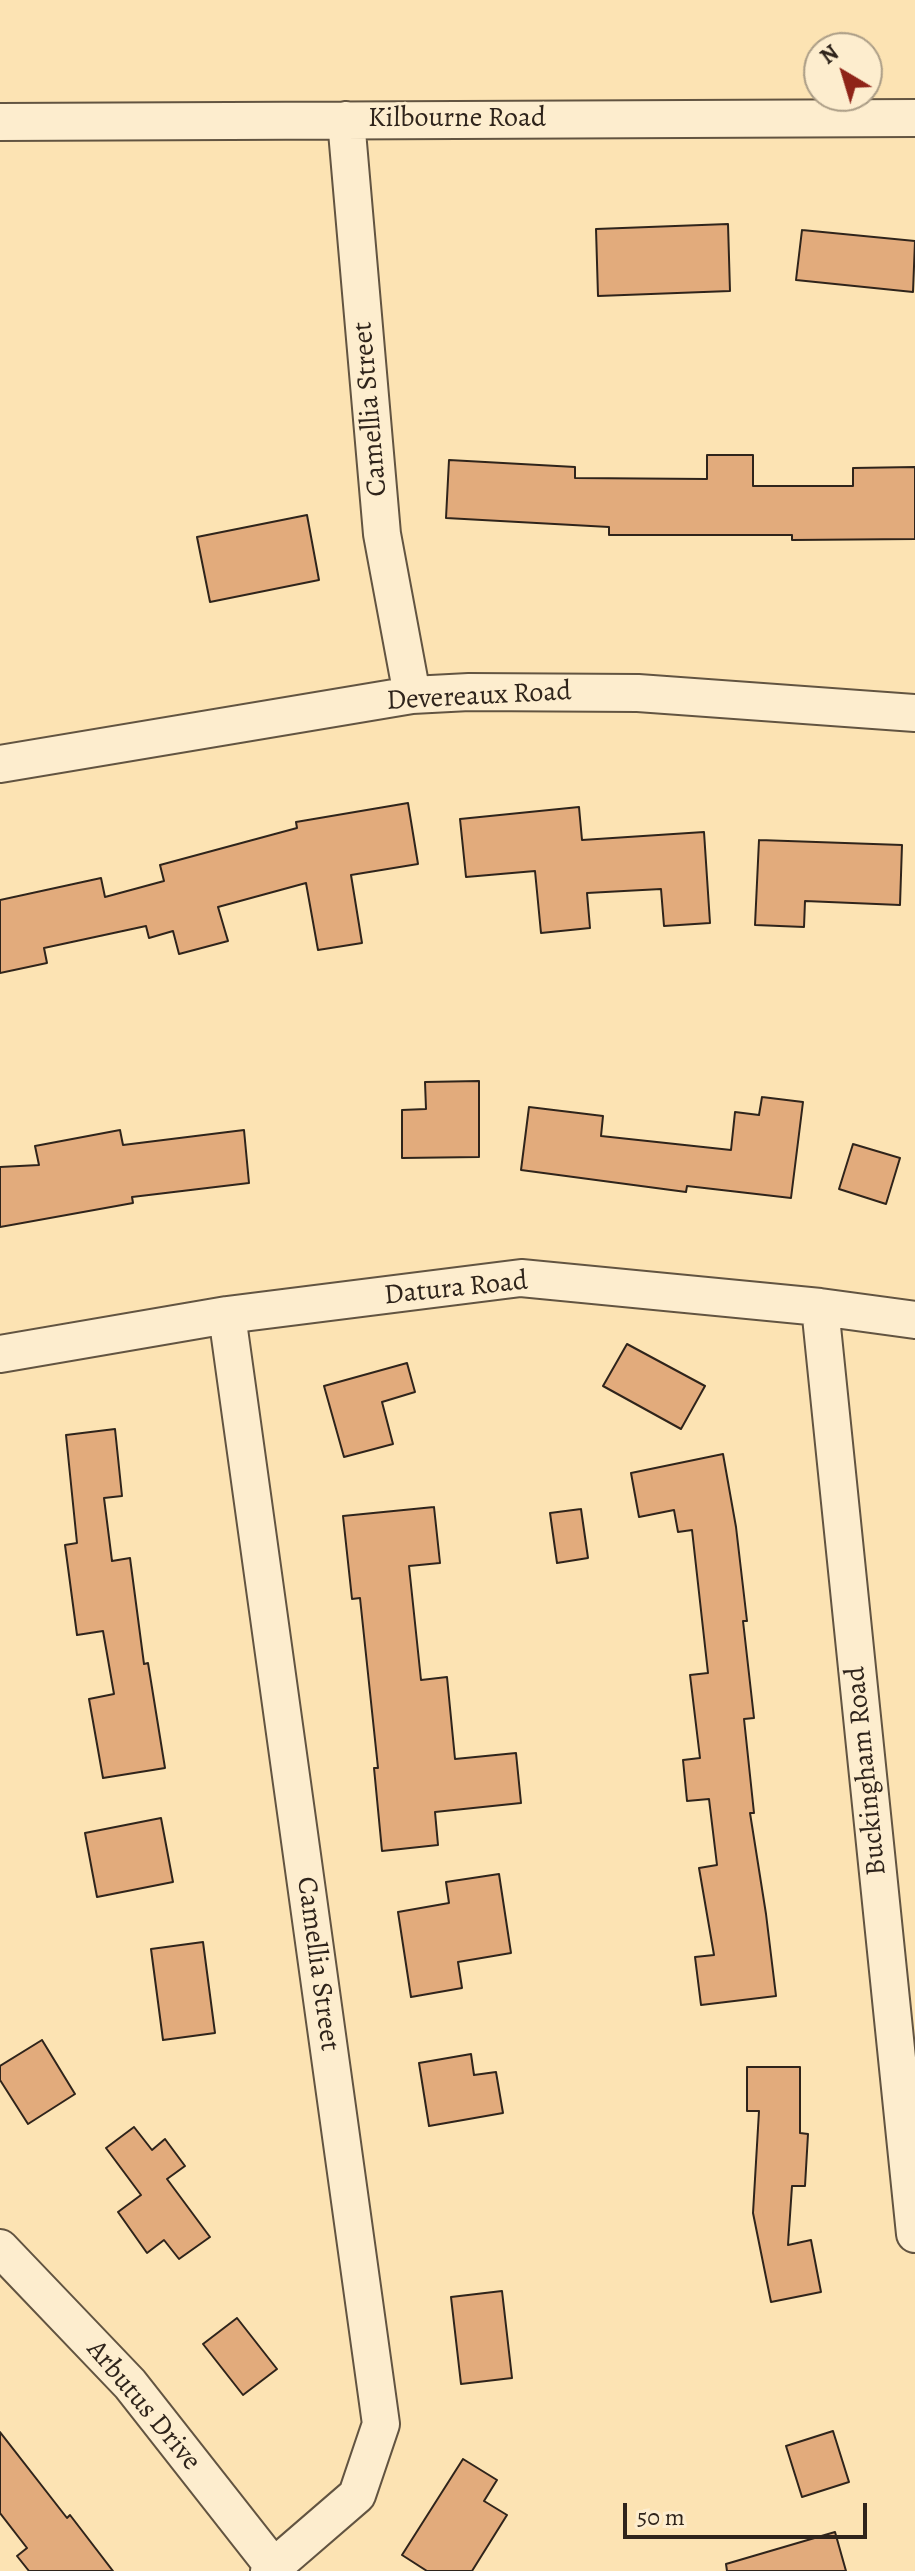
<!DOCTYPE html>
<html>
<head>
<meta charset="utf-8">
<style>
	body { margin:0 }
	#map { position:relative; width:915px; height:2571px; overflow:hidden; background:#fce3b3; font-family:Alegreya,serif }
	canvas { display:block }
	.north { position:absolute; left:803px; top:32px; width:80px; height:80px; box-sizing:border-box; background:#fdedce; border:2px solid #ab9d86; border-radius:50%; rotate:322deg; font-size:22px; font-weight:700; line-height:32px; text-align:center; color:#2f241b }
	.north::after { content:''; display:block; margin:auto; width:28px; height:36px; background:#8f2418; clip-path:polygon(50% 0,100% 100%,50% 72%,0 100%) }
	.scale { position:absolute; left:623px; top:2503px; width:244px; height:36px; box-sizing:border-box; border:4px solid #2f241b; border-top:0; padding-left:10px; font-size:24px; line-height:28px; white-space:nowrap; color:#2f241b; -webkit-text-stroke:6px #fdedce; paint-order:stroke }
</style>
</head>
<body>
<div id="map">
<canvas width="915" height="2571"></canvas>
<div class="north">N</div>
<div class="scale">50 m</div>
</div>
<script>
const context = document.querySelector('canvas').getContext('2d');
context.lineJoin = 'round';
function fill(path, color) {
  context.fillStyle = color;
  context.fill(path, 'evenodd');
}
function toPath(rows) {
  const path = new Path2D();
  for (const r of rows) {
    path.moveTo(r[0], r[1]);
    for (let i = 2; i < r.length; i += 2) path.lineTo(r[i], r[i + 1]);
  }
  return path;
}
function stroke(path, color, width, dash) {
  context.strokeStyle = color;
  context.lineWidth = width;
  context.lineCap = dash ? 'butt' : 'round';
  context.setLineDash(dash || []);
  context.stroke(path);
}
function label(font, color, halo, rows, align = 'center') {
  context.font = font + ' Alegreya,serif';
  context.lineWidth = 6;
  context.setLineDash([]);
  context.textBaseline = 'middle';
  context.strokeStyle = halo;
  context.fillStyle = color;
  for (const [text, x, y, turn = 0] of rows) {
    context.save();
    context.translate(x, y);
    context.rotate((+turn || 0) * Math.PI / 180);
    context.textAlign = isNaN(turn) ? turn : align;
    if (halo) context.strokeText(text, 0, 0);
    context.fillText(text, 0, 0);
    context.restore();
  }
}
const building = toPath([
	[728,224,730,291,598,296,596,229,728,224],
	[802,230,915,241,913,292,796,280,802,230],
	[707,455,753,455,753,486,853,486,853,468,915,467,915,539,792,540,792,535,609,535,609,527,446,518,449,460,575,467,575,478,707,479,707,455],
	[307,515,319,580,210,602,197,537,307,515],
	[408,803,418,864,351,875,362,943,318,950,306,883,218,907,228,941,179,954,173,931,149,938,146,926,44,948,47,963,0,973,0,900,101,878,105,897,164,881,160,865,297,828,296,822,408,803],
	[579,807,582,840,704,832,710,923,664,926,661,889,587,893,590,928,541,933,535,871,466,877,460,819,579,807],
	[759,840,902,845,900,905,805,901,804,927,755,925,759,840],
	[479,1081,479,1157,402,1158,402,1110,426,1109,425,1082,479,1081],
	[762,1097,803,1102,791,1198,687,1186,686,1192,521,1170,529,1107,603,1116,601,1136,731,1150,735,1112,759,1115,762,1097],
	[120,1130,123,1145,244,1130,249,1183,132,1197,133,1203,0,1227,0,1167,39,1165,35,1146,120,1130],
	[853,1144,900,1158,886,1204,839,1189,853,1144],
	[627,1344,705,1386,681,1429,603,1386,627,1344],
	[407,1363,415,1392,382,1402,393,1444,344,1457,324,1386,407,1363],
	[115,1429,122,1496,104,1498,112,1561,130,1558,144,1664,148,1663,165,1768,103,1778,89,1699,114,1694,103,1631,77,1635,65,1545,77,1543,66,1435,115,1429],
	[723,1454,736,1527,747,1621,743,1621,754,1718,744,1719,754,1813,750,1813,766,1914,776,1996,701,2005,695,1957,714,1955,699,1868,717,1865,709,1799,687,1801,683,1760,700,1758,690,1675,708,1673,692,1530,678,1532,674,1510,639,1517,631,1473,723,1454],
	[434,1507,440,1563,409,1566,421,1680,447,1677,455,1759,516,1753,521,1803,435,1812,438,1845,382,1851,374,1768,378,1768,360,1598,352,1599,343,1516,434,1507],
	[581,1509,588,1558,557,1563,550,1513,581,1509],
	[161,1818,173,1882,97,1897,85,1833,161,1818],
	[499,1874,511,1953,458,1962,462,1988,411,1997,398,1912,449,1903,446,1882,499,1874],
	[203,1942,215,2033,163,2040,151,1949,203,1942],
	[42,2040,75,2094,28,2124,0,2080,0,2066,42,2040],
	[471,2054,474,2075,496,2072,503,2113,429,2126,419,2063,471,2054],
	[747,2067,800,2067,800,2133,808,2134,805,2186,792,2186,788,2245,811,2240,821,2292,771,2302,753,2213,759,2111,747,2111,747,2067],
	[134,2127,152,2150,165,2139,185,2166,167,2179,210,2237,179,2259,164,2240,147,2253,118,2212,141,2195,106,2148,134,2127],
	[502,2291,512,2378,461,2384,451,2297,502,2291],
	[237,2318,277,2369,243,2395,203,2344,237,2318],
	[833,2431,849,2482,802,2497,786,2446,833,2431],
	[0,2432,67,2518,70,2515,113,2571,29,2571,17,2556,27,2548,0,2513,0,2432],
	[463,2459,497,2480,484,2501,507,2515,472,2571,427,2571,402,2555,463,2459],
	[835,2532,846,2571,727,2571,726,2564,835,2532]
]);
fill(building, '#e2ab7c');
stroke(building, '#2f241b', 2);
const minor = toPath([
	[346,120,382,534,412,695],
	[0,122,915,118],
	[0,764,412,695,469,692,638,693,915,713],
	[820,1307,915,2234],
	[227,1315,381,2424,357,2495,269,2571],
	[0,1354,227,1315,521,1278,820,1307,915,1320],
	[0,2248,130,2384,277,2571]
]);
stroke(minor, '#625441', 40);
stroke(minor, '#fdedce', 36);
label('28px', '#2f241b', '#fdedce', [
	["Kilbourne Road",457,119],
	["Camellia Street",371,409,-95],
	["Devereaux Road",479,697,-3],
	["Datura Road",456,1289,-6],
	["Buckingham Road",867,1771,-96],
	["Camellia Street",317,1964,82],
	["Arbutus Drive",143,2406,50]
]);
</script>
</body>
</html>
